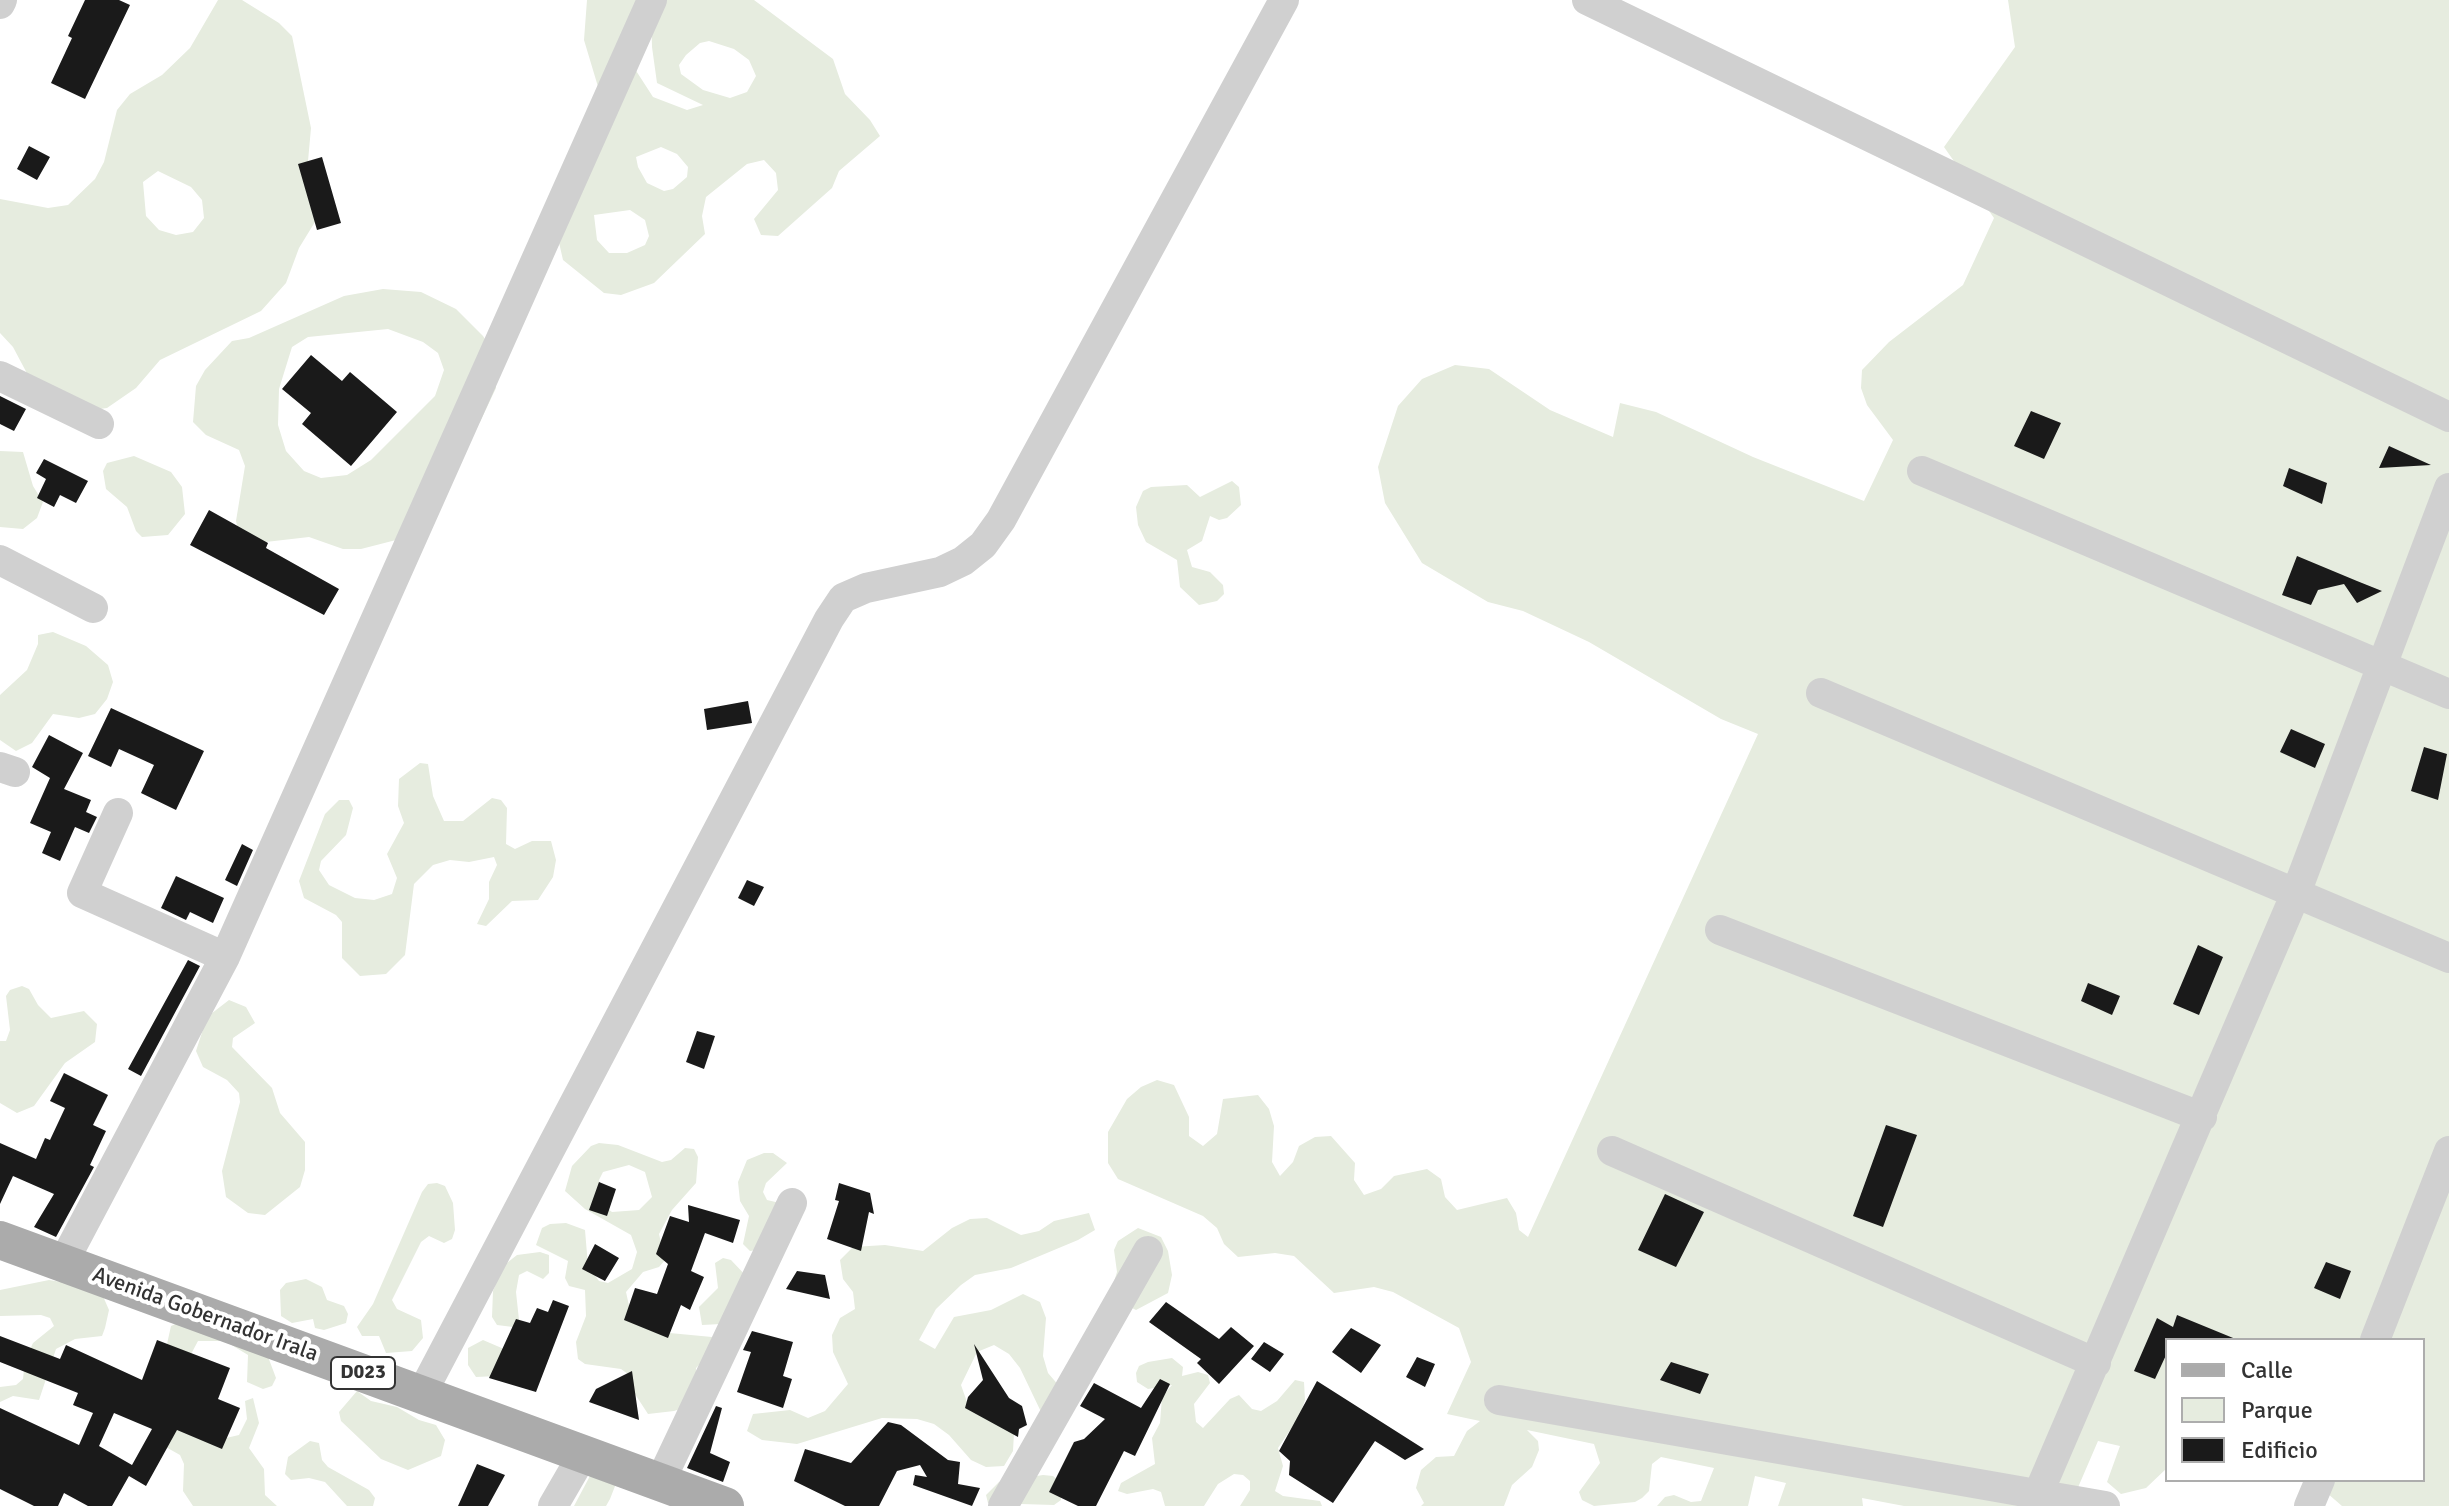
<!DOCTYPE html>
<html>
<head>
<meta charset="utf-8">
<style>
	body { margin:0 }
	#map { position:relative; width:2449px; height:1506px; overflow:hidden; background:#fff; font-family:Signika,sans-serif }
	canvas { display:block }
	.legend { position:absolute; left:2165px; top:1338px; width:260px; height:144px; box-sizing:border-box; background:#fff; border:2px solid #adadad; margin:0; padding:10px 14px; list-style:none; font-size:24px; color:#333 }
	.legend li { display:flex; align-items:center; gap:16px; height:40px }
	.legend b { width:40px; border:2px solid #adadad }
</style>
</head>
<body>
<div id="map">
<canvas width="2449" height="1506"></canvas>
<ul class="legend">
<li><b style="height:10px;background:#ababab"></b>Calle</li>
<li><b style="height:22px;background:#e6ecdf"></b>Parque</li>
<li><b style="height:22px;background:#1a1a1a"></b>Edificio</li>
</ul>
</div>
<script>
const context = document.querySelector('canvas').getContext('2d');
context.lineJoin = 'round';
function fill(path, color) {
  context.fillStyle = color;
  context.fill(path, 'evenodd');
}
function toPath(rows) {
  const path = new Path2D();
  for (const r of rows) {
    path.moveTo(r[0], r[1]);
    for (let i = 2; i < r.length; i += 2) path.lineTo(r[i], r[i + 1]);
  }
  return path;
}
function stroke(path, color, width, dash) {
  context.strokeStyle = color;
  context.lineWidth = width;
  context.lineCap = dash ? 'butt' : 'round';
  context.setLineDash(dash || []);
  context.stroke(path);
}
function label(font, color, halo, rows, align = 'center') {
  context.font = font + ' Signika,sans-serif';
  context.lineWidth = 8;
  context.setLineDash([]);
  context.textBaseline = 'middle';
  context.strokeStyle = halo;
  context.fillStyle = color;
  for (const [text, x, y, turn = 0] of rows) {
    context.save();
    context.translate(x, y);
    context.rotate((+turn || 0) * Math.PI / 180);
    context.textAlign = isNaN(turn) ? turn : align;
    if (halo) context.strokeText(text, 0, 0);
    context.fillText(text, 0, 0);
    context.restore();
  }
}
fill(toPath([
	[218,0,242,0,279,23,292,36,311,128,306,183,318,217,299,248,286,283,261,311,160,360,136,388,107,408,70,413,39,396,13,347,0,333,0,199,48,208,68,205,95,179,104,162,117,110,130,94,162,75,190,48],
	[158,171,191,187,202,200,204,218,193,232,176,235,159,230,146,216,143,182],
	[587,0,636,0,633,66,653,97,687,110,703,105,657,83,652,47,651,11,656,0,754,0,833,59,845,94,870,120,880,136,839,171,832,188,778,236,761,235,754,219,778,190,776,173,764,160,747,164,706,197,702,216,705,234,654,283,621,295,604,293,563,260,555,225,599,90,584,40],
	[709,41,734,49,749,60,756,76,747,92,730,98,703,90,681,74,679,65,686,55,700,43],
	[661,147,677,154,688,167,687,177,673,189,664,191,647,183,638,167,636,157],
	[630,210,645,220,649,236,645,245,627,253,609,253,597,240,594,215],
	[2008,0,2449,0,2449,1506,2342,1506,2327,1493,2326,1486,2295,1480,2423,1480,2423,1340,2167,1340,2167,1468,2146,1488,2121,1494,2107,1482,2120,1446,2098,1441,2070,1506,1904,1506,1862,1498,1863,1506,1778,1506,1786,1483,1755,1476,1748,1506,1657,1506,1665,1497,1674,1495,1691,1502,1701,1501,1714,1468,1661,1457,1652,1464,1649,1491,1642,1498,1635,1502,1594,1506,1582,1500,1579,1492,1600,1463,1594,1444,1527,1430,1538,1441,1539,1450,1532,1467,1512,1485,1504,1506,1421,1506,1424,1503,1416,1488,1421,1470,1436,1457,1454,1456,1467,1431,1480,1421,1447,1414,1471,1362,1459,1328,1393,1292,1374,1287,1334,1293,1294,1256,1275,1253,1238,1257,1224,1244,1217,1228,1203,1216,1118,1179,1108,1163,1108,1132,1127,1099,1141,1087,1157,1080,1174,1085,1189,1117,1189,1136,1203,1146,1217,1134,1223,1099,1258,1095,1269,1109,1274,1126,1272,1162,1280,1176,1293,1162,1299,1146,1315,1137,1331,1136,1355,1163,1354,1180,1364,1195,1381,1189,1394,1176,1427,1169,1441,1179,1445,1197,1457,1210,1507,1198,1516,1213,1519,1230,1528,1237,1758,734,1721,719,1589,642,1523,611,1488,602,1422,563,1385,503,1378,467,1398,406,1422,379,1455,365,1489,369,1550,410,1613,437,1620,403,1656,412,1753,457,1864,501,1893,440,1867,405,1861,388,1862,370,1889,342,1963,285,1994,218,1944,147,2015,47],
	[383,289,421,292,456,309,483,336,493,351,496,388,480,422,456,449,396,540,361,549,343,549,309,537,257,543,240,538,236,521,245,466,239,450,206,435,193,422,196,386,205,370,232,341,249,338,344,296],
	[388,329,423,342,438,353,444,370,435,396,371,460,347,475,321,478,304,471,286,451,278,425,279,389,292,347,308,337],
	[0,451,23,452,33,486,43,502,37,518,23,529,0,527],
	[134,456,171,472,182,487,185,514,168,535,142,537,136,531,127,507,106,489,103,471,107,463],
	[1232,481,1239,487,1241,505,1227,518,1219,520,1210,516,1202,541,1187,550,1192,567,1210,572,1223,585,1224,594,1217,601,1199,605,1180,587,1177,560,1146,542,1138,525,1136,507,1143,491,1151,487,1187,485,1200,497],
	[53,632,86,646,108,665,113,682,107,699,95,714,79,718,53,714,32,743,16,751,0,740,0,695,27,670,38,644,38,635],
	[420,763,428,764,433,796,444,821,463,821,492,798,501,800,507,808,506,844,515,849,532,841,551,841,556,860,553,877,538,900,512,901,486,926,477,924,489,899,489,882,497,865,494,857,469,862,450,860,433,865,414,884,405,955,386,974,360,976,342,958,342,922,336,915,304,898,299,881,325,814,339,800,349,800,353,808,346,835,321,861,319,870,329,885,355,898,374,900,392,894,397,878,387,854,404,823,398,806,399,779],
	[22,986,29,989,38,1005,51,1018,84,1011,97,1024,95,1042,65,1063,34,1106,17,1113,0,1103,0,1041,6,1041,10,1030,6,996,10,990],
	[229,1000,246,1007,255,1023,233,1038,232,1047,272,1088,280,1113,305,1142,305,1170,300,1187,265,1215,248,1213,226,1197,222,1171,240,1102,239,1093,227,1080,203,1067,196,1051,207,1017],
	[599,1143,618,1145,662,1162,671,1160,685,1148,694,1149,698,1157,696,1183,672,1210,659,1234,665,1260,659,1267,643,1272,626,1292,630,1310,659,1332,712,1337,709,1355,696,1368,697,1386,683,1408,674,1411,648,1414,633,1391,628,1374,621,1369,585,1364,578,1359,576,1342,586,1316,585,1290,569,1286,565,1278,568,1261,536,1245,542,1228,550,1224,566,1223,585,1230,588,1266,599,1281,608,1283,632,1269,637,1252,631,1235,585,1209,565,1191,572,1166,591,1146],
	[629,1165,645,1172,652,1197,639,1210,612,1212,604,1206,599,1180,603,1172],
	[764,1153,773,1153,787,1163,766,1183,763,1192,767,1200,784,1204,758,1250,750,1251,743,1244,749,1216,740,1201,738,1182,747,1160],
	[437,1183,445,1186,453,1203,455,1230,452,1239,444,1243,429,1236,421,1242,392,1300,397,1309,421,1320,423,1338,412,1351,386,1353,379,1336,362,1336,357,1327,373,1304,422,1192,428,1184],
	[1089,1213,1095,1230,1078,1240,1011,1268,975,1275,961,1285,936,1309,919,1340,935,1349,954,1317,991,1310,1023,1294,1040,1302,1046,1318,1043,1356,1048,1373,1072,1401,1043,1416,1020,1368,1009,1354,994,1345,977,1352,961,1385,967,1402,1014,1433,1013,1451,1004,1466,986,1467,971,1460,949,1435,934,1424,917,1419,882,1418,797,1444,762,1440,747,1431,753,1414,790,1410,808,1418,825,1411,848,1384,833,1352,832,1335,840,1318,855,1309,853,1292,843,1279,840,1260,853,1247,885,1245,923,1251,952,1228,970,1219,987,1218,1021,1235,1039,1231,1054,1221],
	[1138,1228,1161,1237,1168,1251,1172,1275,1168,1293,1136,1310,1128,1306,1113,1285,1117,1272,1114,1250,1118,1241],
	[540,1252,549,1255,549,1273,543,1279,527,1271,519,1275,516,1292,519,1320,513,1327,497,1325,492,1317,493,1291,503,1266,517,1255],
	[723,1258,731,1260,749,1279,721,1324,702,1325,699,1307,718,1288,715,1263],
	[306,1279,322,1287,327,1300,344,1306,348,1314,346,1323,324,1330,315,1328,313,1319,292,1323,281,1316,280,1290,286,1283],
	[49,1280,86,1286,102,1294,109,1310,105,1328,102,1336,75,1339,56,1349,39,1400,13,1396,0,1402,0,1387,16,1385,23,1379,25,1360,33,1343,54,1326,50,1318,41,1315,0,1316,0,1290],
	[180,1322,267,1354,276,1378,272,1386,263,1389,247,1382,248,1355,225,1341,198,1341,190,1356,167,1344,171,1326],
	[483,1340,504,1349,498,1376,476,1377,468,1365,468,1348],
	[1172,1358,1183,1367,1182,1376,1198,1372,1208,1375,1210,1383,1194,1404,1196,1422,1203,1428,1230,1399,1239,1395,1252,1409,1261,1411,1277,1401,1295,1380,1304,1382,1305,1400,1299,1417,1278,1448,1283,1466,1275,1491,1283,1496,1320,1501,1322,1506,1240,1506,1250,1490,1250,1481,1243,1475,1234,1474,1218,1484,1204,1506,1165,1506,1161,1492,1153,1489,1127,1494,1118,1491,1121,1483,1155,1464,1152,1438,1160,1423,1162,1397,1172,1385,1148,1389,1137,1382,1136,1373,1139,1366,1148,1362],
	[357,1391,371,1401,397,1407,419,1420,436,1425,445,1440,441,1456,408,1470,381,1459,341,1421,339,1412],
	[253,1398,259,1423,249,1448,264,1469,265,1495,277,1506,193,1506,183,1491,184,1464,180,1455,164,1446,180,1405,213,1441,239,1435,247,1419,245,1401],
	[310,1441,319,1443,322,1460,328,1467,369,1490,375,1498,373,1506,347,1506,325,1482,309,1478,291,1480,285,1474,288,1457],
	[591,1474,617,1481,610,1499,606,1506,574,1506],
	[1043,1475,1053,1476,1060,1482,1061,1500,1054,1505,988,1503,986,1495,999,1482]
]), '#e6ecdf');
fill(toPath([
	[85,0,119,0,130,5,85,99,51,83,72,38,68,36],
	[29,146,50,157,37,180,17,169],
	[322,157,341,223,317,230,298,164],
	[311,355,342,381,350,372,397,412,351,466,302,424,311,413,282,389],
	[0,396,26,409,14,431,0,424],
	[2031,411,2061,423,2044,459,2014,446],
	[2389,446,2431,465,2379,468],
	[44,459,88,481,76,503,60,495,54,507,37,498,46,479,36,473],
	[2289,468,2327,483,2322,504,2283,486],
	[209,510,268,543,266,548,339,589,324,615,190,545],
	[2297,556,2357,581,2382,591,2357,603,2344,584,2318,590,2311,605,2282,595],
	[748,701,752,723,707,730,704,709],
	[111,708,204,751,176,810,141,793,154,765,119,749,111,767,88,756],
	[2291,729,2325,744,2315,768,2280,752],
	[49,735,83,753,64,789,91,800,86,812,97,817,89,833,75,827,60,861,42,853,51,832,30,823,50,778,32,767],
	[2424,747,2447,754,2438,800,2411,791],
	[242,844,253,850,237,886,225,880],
	[176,876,224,898,213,923,190,912,186,920,161,908],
	[747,880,764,887,754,906,738,898],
	[2198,945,2223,957,2199,1015,2173,1004],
	[188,960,200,966,141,1076,128,1069],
	[2088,983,2120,996,2112,1015,2081,1001],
	[697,1031,715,1036,704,1069,686,1062],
	[64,1073,108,1095,93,1125,106,1131,90,1165,94,1167,56,1237,34,1227,54,1194,13,1176,0,1204,0,1143,36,1159,45,1138,50,1140,65,1108,50,1101],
	[1886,1125,1917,1135,1883,1227,1853,1216],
	[599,1182,616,1189,607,1216,589,1210],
	[839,1183,870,1193,874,1214,869,1212,861,1251,827,1239,839,1201,835,1200],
	[1665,1194,1704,1212,1676,1267,1638,1250],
	[688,1205,740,1220,733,1243,705,1233,691,1271,704,1277,690,1310,681,1305,668,1338,624,1320,635,1288,657,1294,668,1264,656,1254,670,1216,689,1222],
	[595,1244,619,1258,605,1281,582,1269],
	[2326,1262,2351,1271,2340,1299,2314,1288],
	[797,1271,825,1275,830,1299,786,1289],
	[553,1300,569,1306,536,1392,489,1378,516,1319,530,1323,537,1308,548,1312],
	[1166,1302,1219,1339,1231,1327,1254,1346,1219,1384,1197,1363,1201,1359,1149,1322],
	[2177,1315,2238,1340,2167,1340,2167,1353,2155,1379,2134,1371,2157,1318,2173,1327],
	[1351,1328,1381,1345,1361,1373,1332,1352],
	[752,1331,793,1342,783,1376,792,1379,783,1408,737,1392,751,1352,743,1350],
	[0,1336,60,1359,66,1345,142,1380,157,1340,230,1368,218,1399,240,1408,222,1449,177,1430,146,1486,129,1476,112,1506,88,1506,64,1493,58,1506,34,1506,0,1489,0,1408,79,1445,93,1413,73,1405,78,1393,0,1362],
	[114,1413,152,1429,132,1465,99,1446],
	[1264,1342,1284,1354,1270,1372,1251,1359],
	[974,1344,1009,1398,1022,1406,1027,1425,1019,1429,1018,1437,965,1408,968,1397,983,1380],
	[1417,1357,1435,1364,1425,1387,1406,1377],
	[1671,1362,1709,1374,1700,1394,1660,1380],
	[632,1371,639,1420,589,1402,596,1389],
	[1160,1379,1170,1384,1135,1456,1124,1451,1096,1506,1078,1506,1049,1492,1074,1442,1084,1439,1105,1419,1080,1406,1094,1383,1141,1408],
	[1317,1381,1424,1449,1405,1460,1375,1441,1333,1503,1289,1475,1290,1461,1279,1451],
	[716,1406,722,1408,710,1453,730,1462,723,1482,687,1468],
	[888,1422,901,1425,948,1460,960,1462,958,1484,980,1488,972,1506,913,1485,915,1475,927,1477,920,1465,897,1471,879,1506,845,1506,794,1481,805,1449,851,1463],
	[477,1464,505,1475,488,1506,458,1506]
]), '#1a1a1a');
stroke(toPath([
	[1587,0,2449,417],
	[0,4,2,0],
	[0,376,99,424],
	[1922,471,2449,694],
	[0,560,93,608],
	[1821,693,2449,958],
	[0,767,15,772],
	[118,813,82,893,225,957],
	[1720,930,2202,1117],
	[1612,1151,2096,1363],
	[63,1263,225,957,652,0],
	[2375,1340,2449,1151],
	[421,1395,829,619,843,598,866,588,940,572,963,561,983,545,1001,520,1284,0],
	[1499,1400,2105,1506],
	[660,1482,792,1203],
	[553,1506,582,1456],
	[1003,1506,1148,1251],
	[2033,1506,2296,893,2449,488],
	[2309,1506,2320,1480]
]), '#d0d0d0', 30);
stroke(toPath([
	[0,1240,725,1506]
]), '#ababab', 38);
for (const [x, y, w] of [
	[363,1373,64]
]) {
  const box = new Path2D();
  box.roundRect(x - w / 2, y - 16, w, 32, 6);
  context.fillStyle = '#fff';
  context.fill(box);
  stroke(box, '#333', 2);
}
label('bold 20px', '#333', null, [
	["D023",363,1373]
]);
label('22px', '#333', '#fff', [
	["Avenida Gobernador Irala",205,1315,20]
]);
</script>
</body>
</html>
